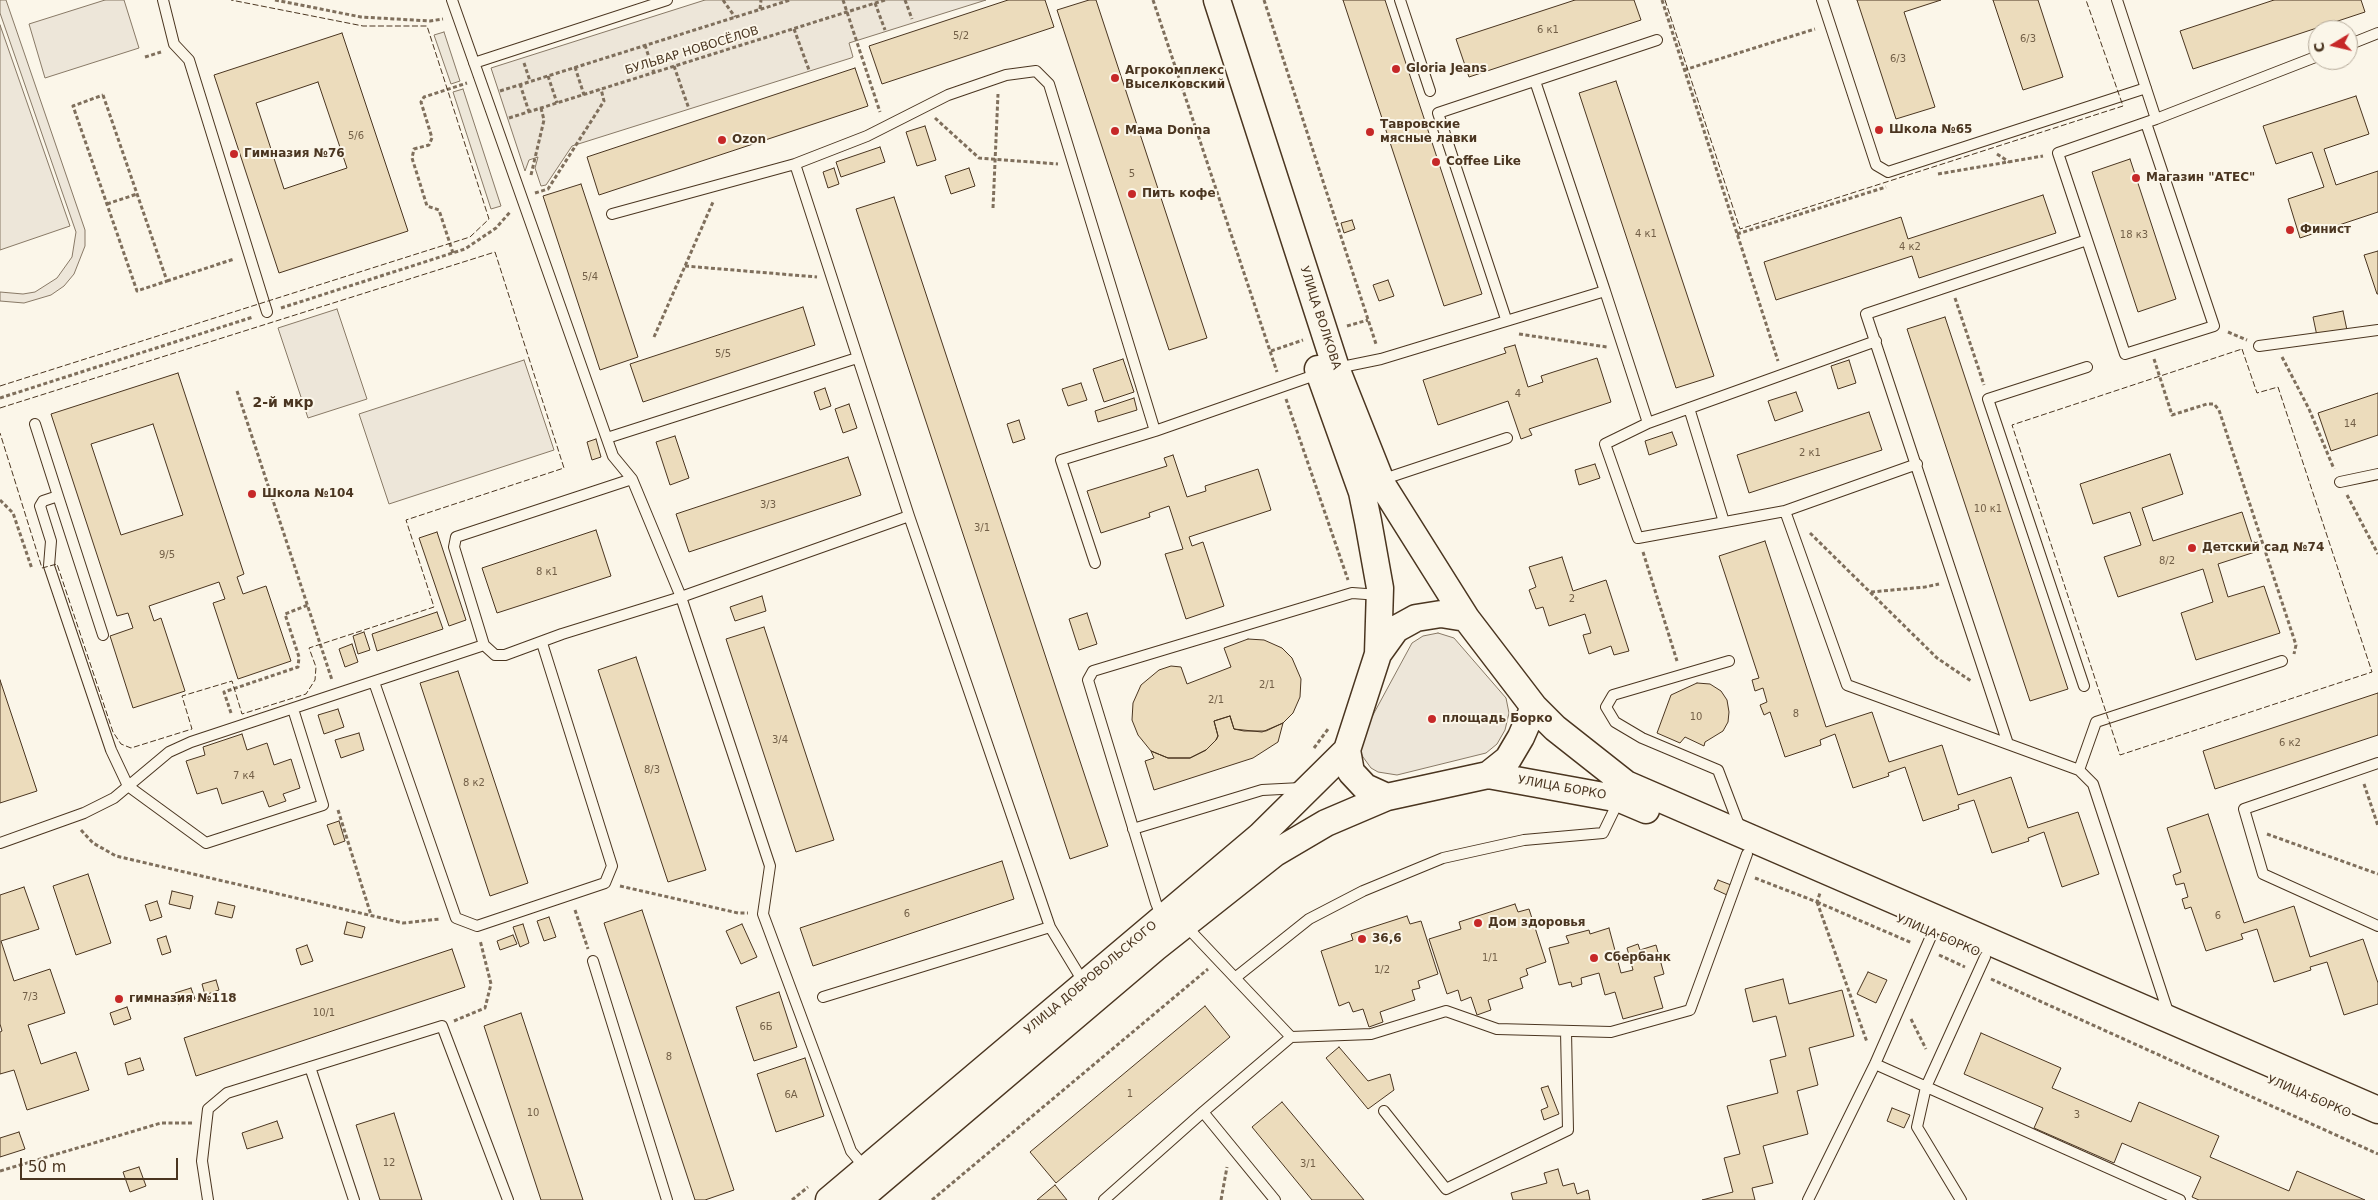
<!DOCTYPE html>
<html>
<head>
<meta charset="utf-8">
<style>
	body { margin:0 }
	#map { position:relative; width:2378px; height:1200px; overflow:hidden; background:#fbf6e9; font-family:"DejaVu Sans",sans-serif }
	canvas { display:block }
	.north { position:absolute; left:2308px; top:20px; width:50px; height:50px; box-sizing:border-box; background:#fbf6e9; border:1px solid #b4a999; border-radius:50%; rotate:261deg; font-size:14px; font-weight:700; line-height:20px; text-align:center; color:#4a3520 }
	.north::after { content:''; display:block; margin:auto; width:18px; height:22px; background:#c62828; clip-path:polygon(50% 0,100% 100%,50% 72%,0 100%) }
	.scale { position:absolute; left:20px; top:1158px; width:158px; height:22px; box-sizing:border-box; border:2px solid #4a3520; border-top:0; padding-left:6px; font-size:15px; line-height:18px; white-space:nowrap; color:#4a3520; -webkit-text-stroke:4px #fbf6e9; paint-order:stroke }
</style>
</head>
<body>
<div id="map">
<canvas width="2378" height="1200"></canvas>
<div class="north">С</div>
<div class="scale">50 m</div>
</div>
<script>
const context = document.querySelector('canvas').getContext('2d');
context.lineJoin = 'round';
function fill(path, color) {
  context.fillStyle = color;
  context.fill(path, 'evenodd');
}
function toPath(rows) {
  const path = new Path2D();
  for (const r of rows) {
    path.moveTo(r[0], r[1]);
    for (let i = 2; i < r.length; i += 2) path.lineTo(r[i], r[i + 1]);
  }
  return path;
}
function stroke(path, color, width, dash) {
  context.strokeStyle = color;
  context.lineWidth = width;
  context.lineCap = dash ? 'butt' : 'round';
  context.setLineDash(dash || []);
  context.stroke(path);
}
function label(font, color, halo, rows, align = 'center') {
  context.font = font + ' "DejaVu Sans",sans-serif';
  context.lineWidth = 4;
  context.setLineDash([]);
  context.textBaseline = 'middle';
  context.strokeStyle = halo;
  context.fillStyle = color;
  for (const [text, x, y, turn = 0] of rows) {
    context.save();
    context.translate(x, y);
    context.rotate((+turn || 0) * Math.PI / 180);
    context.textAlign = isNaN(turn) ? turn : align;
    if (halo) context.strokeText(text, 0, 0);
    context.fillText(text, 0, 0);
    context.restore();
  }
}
const green = toPath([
	[0,0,6,0,85,230,85,246,74,274,64,286,51,295,24,303,0,301,0,292,23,294,35,292,57,278,72,257,76,232,0,13,0,0],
	[105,0,124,0,139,48,45,78,29,24,105,0],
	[705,0,986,0,849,43,853,57,851,58,572,146,546,185,541,186,535,168,538,157,529,160,525,171,491,68,705,0],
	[0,25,70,226,0,250,0,25],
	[337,309,367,399,308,418,278,328,337,309],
	[524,360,554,450,389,504,359,414,524,360],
	[1438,633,1454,638,1506,698,1509,713,1505,730,1497,744,1486,753,1397,775,1378,772,1371,768,1363,757,1360,751,1361,737,1412,643,1423,636,1438,633]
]);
fill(green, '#ede6d9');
stroke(green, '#887966', 1);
const parking = toPath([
	[444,32,460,81,451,84,434,35,444,32],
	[463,89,501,206,491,209,453,92,463,89]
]);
fill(parking, '#ede7d9');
stroke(parking, '#887966', 1);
const building = toPath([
	[1008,0,1045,0,1054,27,882,84,869,46,1008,0],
	[1089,0,1096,0,1207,338,1169,350,1057,10,1089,0],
	[1343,0,1385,0,1482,294,1444,306,1343,0],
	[1575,0,1634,0,1641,20,1469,77,1456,39,1575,0],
	[1857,0,1941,0,1904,12,1935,107,1896,119,1857,0],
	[1993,0,2038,0,2063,77,2023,90,1993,0],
	[2274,0,2361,0,2365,12,2193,69,2180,31,2274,0],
	[342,33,408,231,279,273,214,75,342,33],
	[318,82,347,168,284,189,256,103,318,82],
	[855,68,868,106,599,195,587,157,855,68],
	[1616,81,1714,376,1676,388,1579,93,1616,81],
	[2356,96,2369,134,2324,149,2336,185,2378,171,2378,212,2300,238,2288,199,2324,187,2312,152,2276,164,2263,126,2356,96],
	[925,126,936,160,917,166,906,132,925,126],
	[880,147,885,162,841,177,836,162,880,147],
	[2130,159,2176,299,2138,312,2092,172,2130,159],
	[834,168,839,184,828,188,823,172,834,168],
	[969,168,975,186,951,194,945,176,969,168],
	[581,184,638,357,600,370,543,196,581,184],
	[2043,195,2056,233,1919,278,1912,256,1776,300,1764,262,1901,217,1908,239,2043,195],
	[894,197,1108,846,1070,859,856,209,894,197],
	[1352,220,1355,229,1344,233,1341,223,1352,220],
	[2378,251,2378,294,2377,294,2364,255,2378,251],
	[1388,280,1394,296,1379,301,1373,285,1388,280],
	[803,307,815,345,643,402,630,364,803,307],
	[2343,311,2347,330,2317,336,2313,317,2343,311],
	[1945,317,2068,689,2030,701,1907,329,1945,317],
	[1515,345,1528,387,1543,382,1541,376,1597,358,1611,402,1529,429,1532,435,1521,439,1508,401,1438,425,1423,380,1506,353,1504,348,1515,345],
	[1123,359,1134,392,1104,402,1093,369,1123,359],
	[1849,360,1856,383,1838,389,1831,366,1849,360],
	[178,373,244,574,237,577,243,594,266,586,291,661,238,679,213,603,225,599,219,582,149,606,154,621,161,618,185,691,133,708,110,636,133,628,128,613,117,616,51,414,178,373],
	[153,424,183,515,121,535,91,444,153,424],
	[1081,383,1087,400,1068,406,1062,389,1081,383],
	[825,388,831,406,820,410,814,392,825,388],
	[1796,392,1803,411,1775,421,1768,401,1796,392],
	[2378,393,2378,435,2331,451,2318,413,2378,393],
	[1134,398,1137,410,1098,422,1095,411,1134,398],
	[849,404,857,428,843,433,835,409,849,404],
	[1869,412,1882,450,1749,493,1737,455,1869,412],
	[1019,420,1025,439,1013,443,1007,424,1019,420],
	[1672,432,1677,445,1649,455,1645,441,1672,432],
	[675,436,689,478,670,485,656,442,675,436],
	[596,439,601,457,592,460,587,442,596,439],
	[2170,454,2183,494,2142,508,2153,541,2242,512,2255,552,2218,564,2228,597,2264,586,2280,633,2196,660,2181,613,2213,602,2203,569,2118,597,2104,557,2141,545,2130,512,2093,524,2080,484,2170,454],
	[1173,455,1187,497,1206,491,1205,486,1258,469,1271,510,1189,537,1192,546,1203,542,1224,606,1186,619,1165,554,1183,549,1169,506,1149,513,1150,517,1101,533,1087,491,1167,466,1164,458,1173,455],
	[848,457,861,495,689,552,676,514,848,457],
	[1595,464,1600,478,1579,485,1575,470,1595,464],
	[596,530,611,576,497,613,482,568,596,530],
	[437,532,466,620,449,626,419,538,437,532],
	[1765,541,1826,727,1872,712,1889,762,1942,745,1958,795,2011,777,2028,828,2078,812,2099,874,2062,887,2044,832,2028,838,2029,841,1992,853,1974,800,1958,805,1959,809,1923,821,1905,767,1888,773,1889,776,1853,788,1835,734,1820,740,1821,745,1785,757,1770,712,1764,715,1760,705,1767,702,1763,688,1755,691,1752,680,1759,678,1719,556,1765,541],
	[1562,557,1573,591,1606,580,1629,651,1614,655,1611,646,1589,654,1583,635,1591,633,1585,614,1549,626,1543,607,1536,609,1529,590,1536,587,1529,567,1562,557],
	[762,596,766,611,735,621,730,607,762,596],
	[437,612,443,629,377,651,372,634,437,612],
	[1087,613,1097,644,1079,650,1069,619,1087,613],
	[764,627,834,840,796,852,726,639,764,627],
	[364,632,370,650,358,654,353,636,364,632],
	[1248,639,1264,640,1282,648,1292,658,1301,679,1300,697,1293,713,1283,723,1262,732,1234,729,1230,716,1214,721,1218,736,1216,740,1206,750,1190,758,1168,758,1151,751,1138,735,1132,720,1133,703,1141,685,1159,670,1171,666,1181,667,1187,684,1231,667,1224,648,1248,639],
	[352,644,358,662,345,667,339,649,352,644],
	[636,657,706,870,668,882,598,670,636,657],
	[458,671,528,883,490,896,420,683,458,671],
	[0,680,37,791,0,803,0,680],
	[1697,683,1710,684,1721,691,1727,700,1729,712,1728,722,1723,731,1705,742,1704,746,1685,737,1680,743,1657,733,1671,695,1697,683],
	[2378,693,2378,735,2215,789,2203,751,2378,693],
	[338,709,344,727,324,734,318,715,338,709],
	[1230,716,1234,729,1244,731,1266,731,1283,723,1278,742,1253,758,1154,790,1145,761,1154,758,1151,751,1168,758,1190,758,1206,750,1216,740,1218,736,1214,721,1230,716],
	[359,733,364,750,341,758,335,740,359,733],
	[242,734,247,750,267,743,274,765,291,759,300,788,283,794,286,801,269,807,263,791,222,804,217,788,197,794,186,761,205,755,203,747,242,734],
	[2208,814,2244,923,2294,906,2310,957,2363,939,2378,983,2378,1004,2344,1015,2327,962,2310,967,2311,970,2274,982,2257,929,2241,934,2243,939,2206,951,2191,907,2185,909,2182,899,2188,897,2184,883,2176,885,2173,875,2181,872,2167,828,2208,814],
	[339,821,345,841,334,845,327,825,339,821],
	[1002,861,1014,899,813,966,800,928,1002,861],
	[88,874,111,943,76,955,53,886,88,874],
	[1718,880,1731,885,1727,895,1714,889,1718,880],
	[24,887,39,929,1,941,14,981,50,969,65,1013,28,1025,41,1064,76,1052,89,1090,27,1110,14,1070,0,1074,0,1032,2,1031,0,1024,0,895,24,887],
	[172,891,193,896,190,909,169,904,172,891],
	[157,901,162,917,150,921,145,905,157,901],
	[218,902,235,906,232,918,215,914,218,902],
	[1515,904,1518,912,1529,909,1546,962,1526,969,1528,975,1520,978,1523,988,1488,1000,1491,1010,1477,1015,1471,997,1461,1001,1458,990,1447,994,1429,939,1461,929,1459,922,1515,904],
	[642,910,734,1190,705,1200,695,1200,604,923,642,910],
	[1407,916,1410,924,1421,921,1438,974,1418,981,1420,988,1412,990,1415,1000,1380,1012,1383,1022,1369,1027,1363,1009,1353,1012,1349,1002,1339,1006,1321,951,1353,940,1351,934,1407,916],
	[549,917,556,937,544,941,537,921,549,917],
	[347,922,365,927,362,938,344,934,347,922],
	[523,924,529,943,520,947,513,927,523,924],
	[742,924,757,957,741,964,726,931,742,924],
	[1609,928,1621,973,1633,970,1627,948,1638,944,1640,950,1656,945,1664,974,1654,977,1663,1008,1623,1019,1615,992,1605,995,1599,973,1581,978,1582,984,1572,987,1571,982,1559,985,1549,948,1569,943,1566,936,1589,930,1590,934,1609,928],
	[513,935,517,944,500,950,497,941,513,935],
	[166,936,171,952,162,955,157,939,166,936],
	[307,945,313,961,301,965,296,949,307,945],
	[452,949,465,987,196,1076,184,1038,452,949],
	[1868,972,1887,980,1876,1003,1857,994,1868,972],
	[1783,979,1789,1004,1842,990,1854,1036,1809,1048,1818,1085,1797,1091,1808,1134,1763,1146,1773,1183,1752,1188,1755,1200,1702,1200,1733,1192,1724,1158,1740,1154,1727,1106,1778,1093,1770,1060,1786,1056,1776,1016,1753,1022,1745,989,1783,979],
	[216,980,219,990,205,995,202,984,216,980],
	[191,988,195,999,178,1004,175,993,191,988],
	[779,992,797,1047,754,1061,736,1007,779,992],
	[1205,1006,1230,1037,1056,1183,1030,1152,1205,1006],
	[127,1007,131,1019,114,1025,110,1013,127,1007],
	[521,1013,583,1200,541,1200,484,1026,521,1013],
	[1981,1033,2061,1068,2052,1088,2131,1122,2139,1102,2219,1136,2210,1157,2289,1191,2297,1171,2365,1200,2199,1200,2192,1197,2201,1177,2122,1143,2114,1163,2034,1128,2043,1108,1964,1074,1981,1033],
	[1339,1047,1368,1081,1390,1074,1394,1090,1368,1109,1326,1058,1339,1047],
	[140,1058,144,1070,128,1075,125,1063,140,1058],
	[805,1058,824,1116,776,1132,757,1074,805,1058],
	[1548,1086,1559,1114,1544,1120,1541,1110,1548,1107,1541,1088,1548,1086],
	[1282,1102,1364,1200,1312,1200,1252,1127,1282,1102],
	[1892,1108,1910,1115,1904,1128,1887,1121,1892,1108],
	[394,1113,422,1200,380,1200,356,1125,394,1113],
	[277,1121,283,1138,247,1149,242,1133,277,1121],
	[19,1132,25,1149,0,1157,0,1138,19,1132],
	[139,1167,146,1186,130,1192,123,1172,139,1167],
	[1558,1169,1563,1186,1574,1183,1577,1194,1588,1190,1590,1200,1513,1200,1511,1193,1547,1183,1544,1173,1558,1169],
	[1055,1185,1067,1200,1037,1200,1055,1185]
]);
fill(building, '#ecdcbc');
stroke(building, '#4a3520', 1);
const lane = toPath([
	[163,0,174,44,189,60,267,312],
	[452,0,613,456,632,479,681,597,770,866,763,914,851,1151,866,1169],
	[1400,0,1430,91],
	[1822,0,1876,165,1888,172,2146,88],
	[2117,0,2156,119,2318,56],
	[2348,45,2378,33],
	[474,63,667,0],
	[795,164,909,516,1050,927,1084,983],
	[612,214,795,164,867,136,948,95,1006,75,1036,71,1049,84,1155,431,1318,374],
	[2087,240,2125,354,2214,326,2146,123],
	[1605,291,1648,423,1605,444,1638,538,1785,511,1917,464],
	[1506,319,1438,113,1657,40],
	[2259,346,2378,330],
	[1337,368,1381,359,1605,291,1535,81],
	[1689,408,1724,522],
	[1648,423,1876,341],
	[35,424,58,496,43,501,40,506,51,541,49,566,111,750,128,786,206,843,323,805,293,709],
	[607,438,857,358],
	[1381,480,1507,438],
	[2340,482,2378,474],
	[58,496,103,635],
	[1785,511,1847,685,2079,770,2093,784,2169,1015],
	[1095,563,1061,460,1155,431],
	[484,645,454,547,456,537,632,479],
	[1729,661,1613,695,1606,707,1615,722,1642,738,1718,770,1740,828],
	[374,682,456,918,477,926,605,883,612,866,542,643],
	[2084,686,1988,399,2087,367],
	[2008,744,1866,314,2087,240,2058,153,2156,119],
	[2378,763,2244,809,2263,874,2378,926],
	[2079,770,2096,722,2282,661],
	[1133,829,1262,790,1301,788],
	[0,843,84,813,114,798,169,752,191,742,484,645,495,655,505,655,562,634,681,597,909,516],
	[1162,917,1156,903,1088,680,1093,671,1352,593,1380,595],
	[1185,925,1291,1037],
	[593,961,667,1200],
	[1235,978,1309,919,1363,891,1443,858,1524,840,1603,833,1619,800],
	[823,997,1050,927],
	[1875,1064,2180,1200],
	[310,1067,354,1200],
	[1384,1111,1446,1189,1568,1130,1566,1031],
	[1203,1112,1275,1200],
	[208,1200,202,1161,208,1109,227,1093,442,1026,508,1200],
	[1104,1200,1203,1112,1291,1037,1371,1034,1446,1011,1497,1029,1611,1032,1690,1010,1747,854],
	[1808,1200,1875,1064,1932,934],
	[1961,1200,1917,1127,1926,1087,1985,957]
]);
const secondary = toPath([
	[1217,0,1336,368,1383,486,1466,618,1534,707,1555,728,1626,784,2378,1110],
	[1318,369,1362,492,1368,521,1380,588,1378,654],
	[1488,775,1620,799,1646,810],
	[1387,797,1365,787,1351,772,1347,750,1378,654,1396,629,1416,618,1441,614,1466,618],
	[829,1200,1260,836,1347,750],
	[858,1200,1155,948,1275,853,1326,823,1387,797,1488,775,1508,759,1521,737,1534,707]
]);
stroke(lane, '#4a3520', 12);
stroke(secondary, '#4a3520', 29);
stroke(toPath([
	[275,0,361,17,430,21,443,19],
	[723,0,735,17],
	[843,0,880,112],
	[905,0,912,19],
	[1153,0,1277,372],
	[1264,0,1376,344],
	[1662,0,1778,361],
	[875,3,885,30],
	[760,9,761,0],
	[794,29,809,70],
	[645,45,654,73],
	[145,57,161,52],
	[524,63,530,81],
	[674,66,689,109],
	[575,67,584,95],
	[1684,70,1815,29],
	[548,76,557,103],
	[520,84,529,112],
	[500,91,790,0],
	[103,95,167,281,137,291,73,106,103,95],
	[509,118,885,0],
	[935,118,979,158,1058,164],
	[1997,154,2009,162],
	[1938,174,2043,156],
	[531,175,544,120,541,108],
	[535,193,548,189,604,101,601,89],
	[107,204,137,194],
	[993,208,998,94],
	[1737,234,1886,187],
	[453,253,439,210,427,206,412,158,414,149,429,145,432,138,421,102,424,97,467,83],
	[685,266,817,277],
	[167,281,234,259],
	[1955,298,1984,385],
	[281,308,465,249,496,228,511,211],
	[1347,326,1368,320],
	[2228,332,2247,340],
	[1519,334,1607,347],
	[654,337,713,202],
	[1271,351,1303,340],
	[2282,357,2309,409,2334,469],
	[2154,359,2172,415,2207,404,2214,404,2219,410,2296,645,2294,654],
	[237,391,332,680],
	[0,398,253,317],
	[1286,399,1348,580],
	[2347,495,2378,554],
	[0,500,13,513,32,569],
	[1810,533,1937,658,1971,681],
	[1643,552,1677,661],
	[1871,592,1925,587,1939,584],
	[231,713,224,692,298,667,299,657,285,614,308,605],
	[1314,748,1328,729],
	[2364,784,2378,826],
	[338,810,371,915],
	[81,830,93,843,116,856,403,923,440,919],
	[2267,834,2378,874],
	[1755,878,1817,902,1820,893],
	[620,886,738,913,748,913],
	[1817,902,1912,943],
	[1817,902,1867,1042],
	[575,910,588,949],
	[1939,955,1965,967],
	[1991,979,2378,1154],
	[1911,1019,1926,1049],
	[454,1021,485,1008,491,984,480,940],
	[0,1171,161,1123,192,1123],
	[792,1200,808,1187],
	[932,1200,1208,969],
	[1221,1200,1227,1167]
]), '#7f6f5c', 3, [4, 2.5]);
stroke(lane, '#fbf6e9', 10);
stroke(secondary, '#fbf6e9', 26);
stroke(toPath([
	[1665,0,1740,229,2123,106,2086,0],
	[2242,349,2257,393,2278,387,2372,672,2120,755,2012,425,2242,349],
	[0,386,470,237,489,219,427,26,363,26,231,0],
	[0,408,495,252,564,468,406,520,434,607,309,648,316,667,315,680,306,694,242,714,232,681,182,696,192,729,131,748,121,744,113,732,57,564,42,568,0,433]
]), '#4a3520', 1, [6, 2.5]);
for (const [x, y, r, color] of [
	[1396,69,5,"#c62828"],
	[1115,78,5,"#c62828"],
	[1879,130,5,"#c62828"],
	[1115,131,5,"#c62828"],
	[1370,132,5,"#c62828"],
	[722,140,5,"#c62828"],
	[234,154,5,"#c62828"],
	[1436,162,5,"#c62828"],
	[2136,178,5,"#c62828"],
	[1132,194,5,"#c62828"],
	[2290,230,5,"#c62828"],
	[252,494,5,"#c62828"],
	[2192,548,5,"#c62828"],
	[1432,719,5,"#c62828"],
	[1478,923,5,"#c62828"],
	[1362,939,5,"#c62828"],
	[1594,958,5,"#c62828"],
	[119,999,5,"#c62828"]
]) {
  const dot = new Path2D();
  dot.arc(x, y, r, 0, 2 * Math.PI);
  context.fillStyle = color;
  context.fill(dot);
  stroke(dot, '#fbf6e9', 2);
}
label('10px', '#725f47', null, [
	["6 к1",1548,30],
	["5/2",961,36],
	["6/3",2028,39],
	["6/3",1898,59],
	["5/6",356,136],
	["5",1132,174],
	["4 к1",1646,234],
	["18 к3",2134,235],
	["4 к2",1910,247],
	["5/4",590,277],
	["5/5",723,354],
	["4",1518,394],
	["14",2350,424],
	["2 к1",1810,453],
	["3/3",768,505],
	["10 к1",1988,509],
	["3/1",982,528],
	["9/5",167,555],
	["8/2",2167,561],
	["8 к1",547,572],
	["2",1572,599],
	["2/1",1267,685],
	["2/1",1216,700],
	["8",1796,714],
	["10",1696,717],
	["3/4",780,740],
	["6 к2",2290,743],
	["8/3",652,770],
	["7 к4",244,776],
	["8 к2",474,783],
	["6",907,914],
	["6",2218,916],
	["1/1",1490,958],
	["1/2",1382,970],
	["7/3",30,997],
	["10/1",324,1013],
	["6Б",766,1027],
	["8",669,1057],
	["1",1130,1094],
	["6А",791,1095],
	["10",533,1113],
	["3",2077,1115],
	["12",389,1163],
	["3/1",1308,1164]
]);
label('12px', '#4a3520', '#fbf6e9', [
	["БУЛЬВАР НОВОСЁЛОВ",692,51,-17],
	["УЛИЦА ВОЛКОВА",1320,318,72],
	["УЛИЦА БОРКО",1562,788,10],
	["УЛИЦА БОРКО",1938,936,23],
	["УЛИЦА ДОБРОВОЛЬСКОГО",1091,978,-40],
	["УЛИЦА БОРКО",2309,1097,23]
]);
label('bold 12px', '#4a3520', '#fbf6e9', [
	["Gloria Jeans",1406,69],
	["Агрокомплекс",1125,71],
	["Выселковский",1125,85],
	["Тавровские",1380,125],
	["мясные лавки",1380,139],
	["Школа №65",1889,130],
	["Мама Donna",1125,131],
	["Ozon",732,140],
	["Гимназия №76",244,154],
	["Coffee Like",1446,162],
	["Магазин \"АТЕС\"",2146,178],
	["Пить кофе",1142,194],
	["Финист",2300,230],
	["Школа №104",262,494],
	["Детский сад №74",2202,548],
	["площадь Борко",1442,719],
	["Дом здоровья",1488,923],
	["36,6",1372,939],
	["Сбербанк",1604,958],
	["гимназия №118",129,999]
], 'left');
label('bold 14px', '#4a3520', '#fbf6e9', [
	["2-й мкр",283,403]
]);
</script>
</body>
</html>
